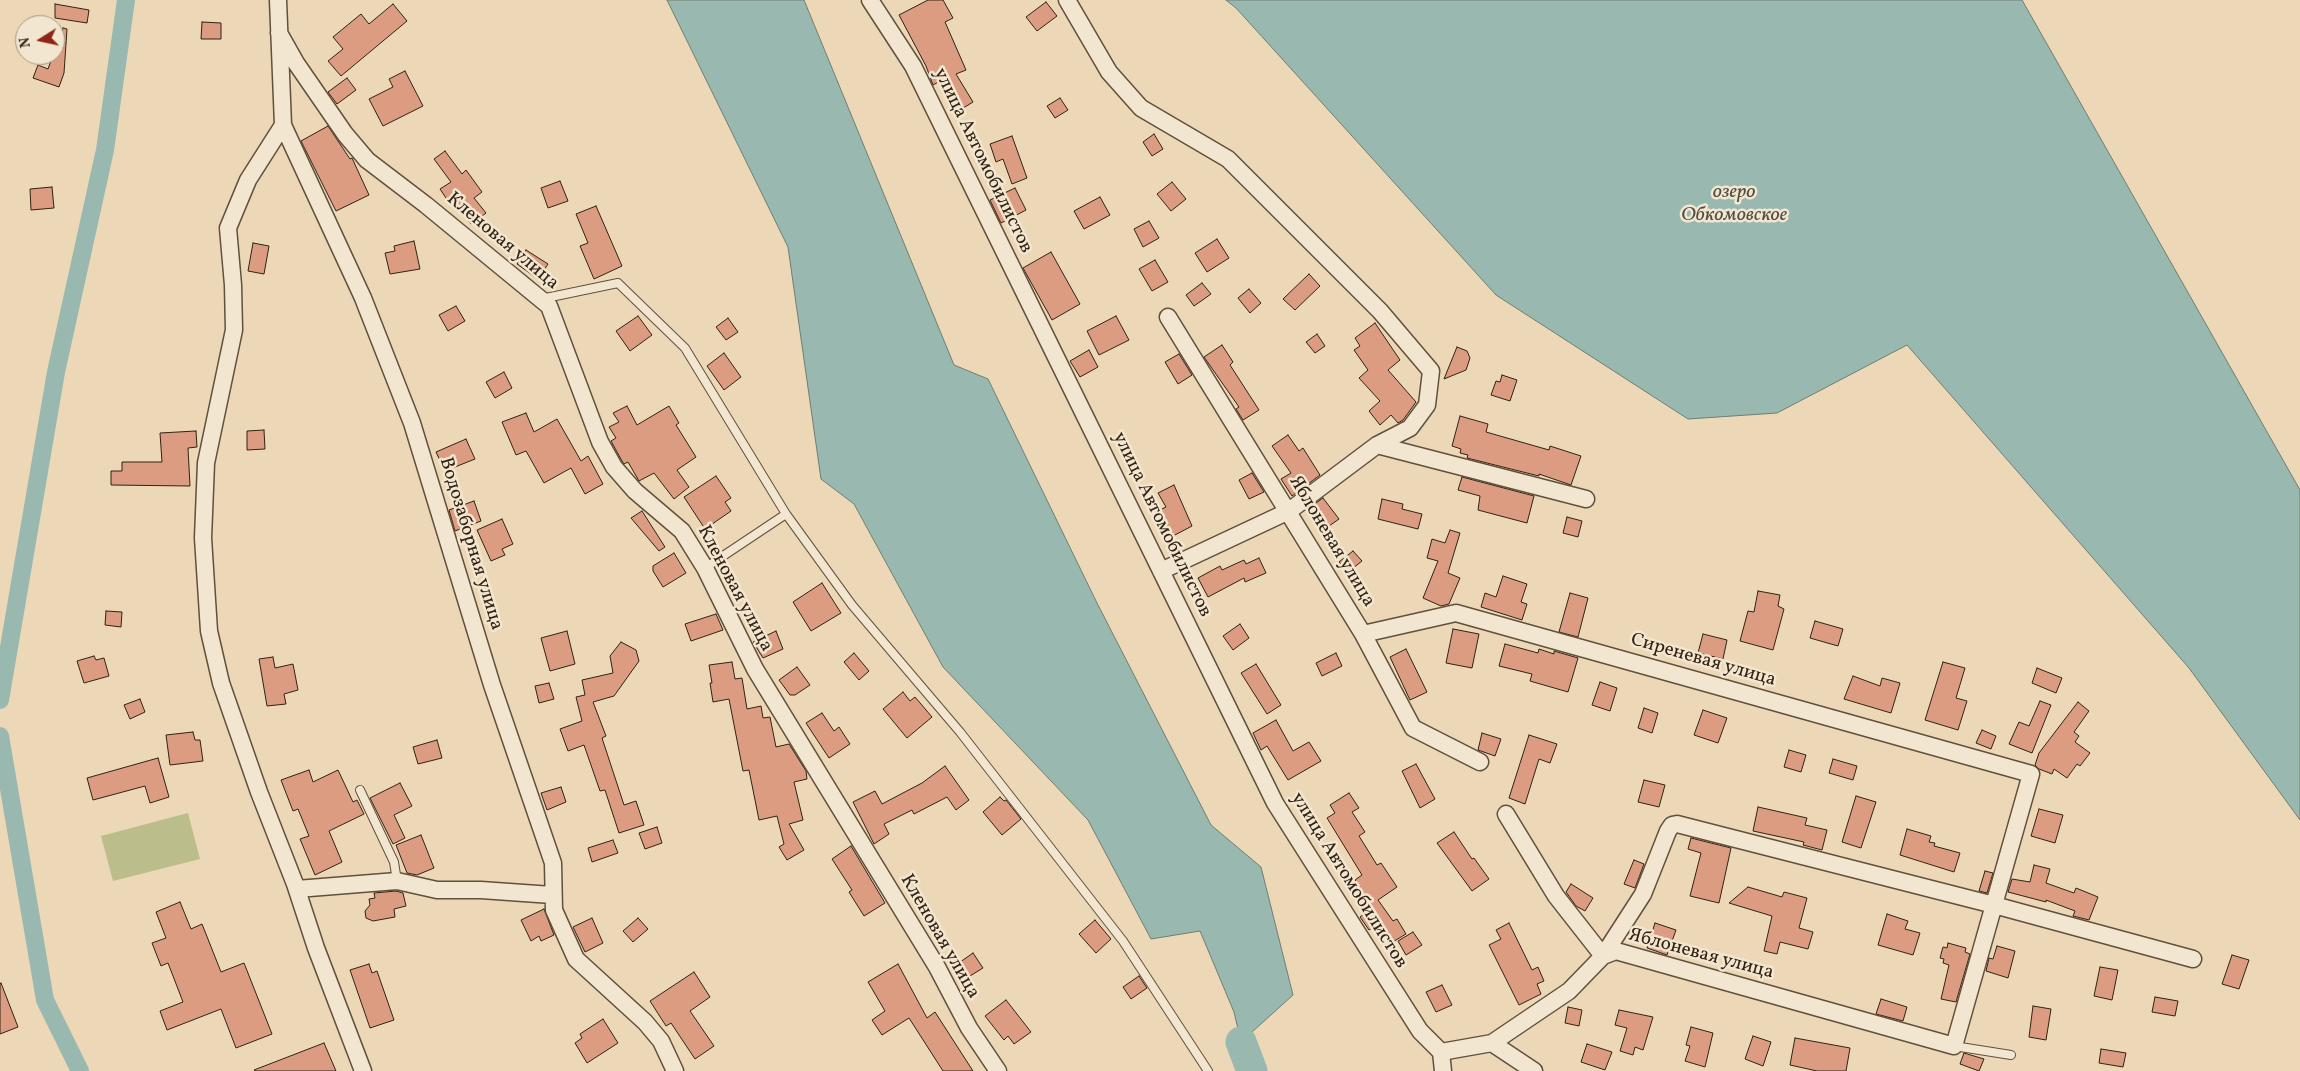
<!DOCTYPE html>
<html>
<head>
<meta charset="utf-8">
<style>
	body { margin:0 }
	#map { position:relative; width:2300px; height:1071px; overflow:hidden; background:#ecd8b6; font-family:Vollkorn,serif }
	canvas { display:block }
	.north { position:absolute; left:15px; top:15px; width:50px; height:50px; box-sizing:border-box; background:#f3e6d0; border:1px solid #a59884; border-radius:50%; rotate:260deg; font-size:14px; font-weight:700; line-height:20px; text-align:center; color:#312213 }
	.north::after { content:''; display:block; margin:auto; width:18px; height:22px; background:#8f2418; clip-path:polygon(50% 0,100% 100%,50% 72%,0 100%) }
</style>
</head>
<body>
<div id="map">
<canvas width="2300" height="1071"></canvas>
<div class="north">N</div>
</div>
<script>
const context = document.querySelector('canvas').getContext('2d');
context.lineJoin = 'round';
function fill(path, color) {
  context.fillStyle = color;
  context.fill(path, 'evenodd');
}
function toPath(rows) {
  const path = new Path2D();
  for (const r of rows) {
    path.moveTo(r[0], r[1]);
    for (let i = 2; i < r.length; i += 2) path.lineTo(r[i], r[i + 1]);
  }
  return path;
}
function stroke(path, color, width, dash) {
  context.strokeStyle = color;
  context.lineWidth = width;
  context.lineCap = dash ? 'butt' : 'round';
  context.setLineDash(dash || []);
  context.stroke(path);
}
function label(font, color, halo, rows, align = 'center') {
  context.font = font + ' Vollkorn,serif';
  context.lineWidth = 5;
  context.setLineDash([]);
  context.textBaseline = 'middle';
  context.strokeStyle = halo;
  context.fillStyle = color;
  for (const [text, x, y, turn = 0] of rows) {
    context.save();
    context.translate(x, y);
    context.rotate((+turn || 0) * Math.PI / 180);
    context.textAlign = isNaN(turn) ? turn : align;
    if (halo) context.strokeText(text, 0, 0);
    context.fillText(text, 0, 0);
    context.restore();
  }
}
fill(toPath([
	[188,813,200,859,113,881,101,836]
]), '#bbbe8b');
const water = toPath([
	[667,0,804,0,954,365,988,379,1097,603,1211,825,1261,867,1293,995,1241,1042,1234,1012,1200,931,1151,939,1088,820,943,667,854,504,821,479,788,247,667,0],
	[1226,0,2022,0,2300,490,2300,820,2189,668,1907,345,1777,413,1688,419,1496,295,1236,8,1226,0]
]);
fill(water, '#99b9b0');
stroke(water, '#6f7d71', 1);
stroke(toPath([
	[0,700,56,372,105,150,126,0],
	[0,736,45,1000,80,1071]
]), '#99b9b0', 18);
stroke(toPath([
	[1241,1042,1252,1071]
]), '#99b9b0', 31);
const building = toPath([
	[928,0,943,0,953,18,945,22,966,70,956,74,973,102,960,110,942,80,933,85,926,66,899,15,928,0],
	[1046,2,1057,16,1037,31,1026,17,1046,2],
	[55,4,89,10,87,23,55,18,55,4],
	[393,4,407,21,341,76,328,61,343,49,333,37,361,14,369,24,393,4],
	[202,22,221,23,221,39,201,39,202,22],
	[63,28,67,29,64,73,59,87,33,78,38,65,48,69,53,55,55,55,63,28],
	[405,71,423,106,383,126,369,99,393,87,389,79,405,71],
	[347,78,356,90,337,104,328,92,347,78],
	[1060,98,1068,110,1055,118,1047,106,1060,98],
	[328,126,350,159,352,158,369,195,336,211,301,141,328,126],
	[1154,134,1163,149,1152,156,1143,142,1154,134],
	[1012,136,1027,178,1012,184,1003,159,996,162,990,144,1012,136],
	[445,151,462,174,466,170,482,192,474,198,486,213,471,224,454,201,450,204,440,189,451,182,434,159,445,151],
	[560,181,568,201,548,208,541,188,560,181],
	[1172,182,1186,199,1171,211,1157,194,1172,182],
	[52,187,54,208,31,210,30,189,52,187],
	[1015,188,1026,210,1001,223,990,200,1015,188],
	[1100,197,1110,215,1084,229,1074,211,1100,197],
	[596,206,622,266,594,279,580,246,588,243,576,214,596,206],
	[1149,221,1159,238,1143,247,1134,229,1149,221],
	[1217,239,1229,258,1207,272,1195,253,1217,239],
	[414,241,420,269,390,274,385,253,395,251,394,246,414,241],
	[253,243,269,246,264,274,248,271,253,243],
	[526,250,548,264,538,279,517,264,526,250],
	[1051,252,1080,304,1052,320,1023,268,1051,252],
	[1155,260,1168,282,1152,291,1139,269,1155,260],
	[1309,274,1320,286,1295,310,1283,299,1309,274],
	[1202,283,1211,294,1194,306,1186,295,1202,283],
	[1249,289,1261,303,1250,313,1238,298,1249,289],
	[456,306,465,321,448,331,439,315,456,306],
	[638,316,652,335,630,351,616,331,638,316],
	[1116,316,1129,340,1099,355,1087,331,1116,316],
	[728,318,738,332,726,340,716,327,728,318],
	[1375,323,1400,360,1388,370,1416,402,1403,420,1398,423,1391,415,1380,425,1369,411,1380,401,1359,378,1368,370,1354,350,1360,346,1355,338,1375,323],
	[1317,334,1325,346,1315,353,1306,342,1317,334],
	[1222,345,1233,362,1230,365,1259,410,1243,420,1236,409,1239,407,1204,357,1222,345],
	[1457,347,1467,351,1470,358,1466,370,1444,379,1457,347],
	[1089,350,1098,367,1080,377,1070,361,1089,350],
	[724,353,741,377,724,390,707,366,724,353],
	[1179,354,1192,375,1178,384,1165,362,1179,354],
	[504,372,512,388,495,398,486,382,504,372],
	[1502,375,1517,380,1510,401,1491,395,1496,381,1500,382,1502,375],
	[627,406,637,425,669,406,679,423,676,425,696,457,677,470,689,487,674,499,654,473,639,481,628,462,624,464,622,461,611,441,616,438,609,427,619,422,613,413,627,406],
	[526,413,534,432,557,419,581,461,588,456,603,484,585,494,571,468,544,483,526,451,516,455,502,422,526,413],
	[1460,416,1488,424,1486,432,1549,450,1550,446,1581,456,1571,485,1539,474,1539,476,1467,458,1468,455,1460,453,1461,449,1452,446,1460,416],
	[264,430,265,449,247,450,247,431,264,430],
	[196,431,197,447,188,448,190,486,111,485,111,471,122,471,122,462,162,462,160,433,196,431],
	[1288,435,1299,451,1303,448,1320,475,1292,496,1281,479,1291,473,1272,446,1288,435],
	[466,439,475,459,445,471,436,452,466,439],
	[1252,473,1264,492,1249,499,1239,480,1252,473],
	[716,476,731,498,725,502,731,511,705,529,684,497,716,476],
	[1462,477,1534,496,1527,523,1478,510,1480,496,1458,490,1462,477],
	[1174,485,1192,526,1173,536,1160,510,1166,507,1158,493,1174,485],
	[1323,498,1339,519,1322,531,1306,510,1323,498],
	[1382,499,1403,504,1402,509,1422,514,1418,529,1378,519,1382,499],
	[474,501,481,521,455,531,449,510,474,501],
	[642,511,665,547,659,551,631,518,642,511],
	[1567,517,1582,521,1578,537,1563,533,1567,517],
	[502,519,513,544,502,549,505,555,491,561,477,530,502,519],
	[1450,530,1460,533,1448,573,1460,578,1449,604,1441,606,1423,598,1438,561,1427,558,1432,539,1445,543,1450,530],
	[1353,551,1362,561,1348,572,1339,562,1353,551],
	[674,553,686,573,663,587,653,571,653,566,674,553],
	[1259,558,1266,573,1245,582,1244,578,1208,597,1198,578,1220,566,1222,570,1244,560,1246,564,1259,558],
	[1503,576,1527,584,1521,602,1527,604,1522,620,1481,607,1485,593,1496,597,1503,576],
	[822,583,841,613,811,631,793,602,822,583],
	[1758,591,1780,595,1778,606,1784,609,1773,650,1740,641,1748,611,1754,612,1758,591],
	[1570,593,1588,598,1578,637,1559,632,1570,593],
	[106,611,122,612,121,627,105,625,106,611],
	[716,614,723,630,691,641,685,624,716,614],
	[1815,621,1843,629,1838,646,1810,638,1815,621],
	[1240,624,1249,638,1233,650,1223,636,1240,624],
	[1453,629,1479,634,1472,668,1446,663,1453,629],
	[567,631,575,664,550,671,541,638,567,631],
	[776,631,783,649,763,658,753,642,776,631],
	[1703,634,1727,640,1723,659,1698,653,1703,634],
	[621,642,636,650,639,661,614,696,593,702,606,736,602,738,624,805,636,801,644,825,619,833,605,790,600,791,584,745,568,751,560,729,582,721,576,697,585,695,582,680,613,673,610,656,621,642],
	[1505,644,1538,653,1539,649,1554,654,1554,651,1578,658,1568,692,1530,681,1532,674,1499,666,1505,644],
	[1406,649,1427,692,1410,700,1390,657,1406,649],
	[854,653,869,671,859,680,844,662,854,653],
	[1336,653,1342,666,1322,676,1316,663,1336,653],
	[94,656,96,660,104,658,109,676,84,683,77,661,94,656],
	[273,657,275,668,293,664,298,690,284,694,286,704,267,706,259,659,273,657],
	[732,662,735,679,742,678,747,709,761,706,763,718,770,717,776,747,789,744,806,771,807,779,794,782,803,820,789,824,804,850,787,860,779,847,784,844,777,816,759,820,749,770,743,771,729,699,713,702,710,683,712,683,709,665,732,662],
	[1943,662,1965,668,1956,698,1967,701,1958,730,1925,720,1943,662],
	[1256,664,1281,705,1267,714,1241,673,1256,664],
	[797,667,810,685,795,695,790,695,779,680,797,667],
	[2037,668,2062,678,2056,693,2032,683,2037,668],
	[1853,676,1880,686,1882,678,1900,683,1891,713,1844,699,1853,676],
	[1600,682,1617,688,1610,711,1592,705,1600,682],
	[549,683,554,699,539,703,535,686,549,683],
	[903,692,910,701,915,697,932,717,907,738,883,709,903,692],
	[140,699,145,712,130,719,124,705,140,699],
	[2040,701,2051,705,2032,753,2009,744,2019,722,2029,726,2040,701],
	[2078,702,2089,711,2074,732,2079,736,2075,742,2090,753,2080,766,2077,764,2067,778,2054,769,2052,774,2039,769,2035,765,2039,753,2078,702],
	[1644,708,1658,713,1652,733,1638,728,1644,708],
	[1703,710,1727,718,1718,743,1694,735,1703,710],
	[822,713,834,731,839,727,850,744,829,758,806,723,822,713],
	[1276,720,1293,751,1309,742,1321,761,1288,780,1267,746,1261,750,1253,733,1276,720],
	[1982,730,1996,736,1991,749,1976,743,1982,730],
	[193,732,195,740,200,740,203,761,170,765,166,735,193,732],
	[1482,733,1501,739,1495,756,1478,750,1482,733],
	[1529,735,1557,744,1550,763,1539,759,1525,804,1509,798,1529,735],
	[437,740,442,758,418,764,413,747,437,740],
	[1789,750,1806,755,1801,772,1784,767,1789,750],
	[158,758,169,797,150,803,145,786,93,800,87,778,158,758],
	[1833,759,1857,766,1853,780,1829,773,1833,759],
	[1416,764,1435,799,1420,808,1402,771,1416,764],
	[945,766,969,800,956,810,947,797,914,814,912,810,884,824,889,834,874,844,853,802,875,791,882,804,922,783,945,766],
	[309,770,313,782,338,770,353,802,357,800,364,814,329,831,342,862,315,875,300,839,309,836,298,809,293,811,281,780,309,770],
	[1644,780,1665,785,1659,807,1638,802,1644,780],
	[400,783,412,806,394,815,405,838,393,844,370,798,400,783],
	[561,787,566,802,547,810,541,793,561,787],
	[1349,793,1359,808,1352,812,1365,832,1359,836,1377,865,1381,863,1397,887,1378,900,1393,921,1397,919,1406,934,1391,943,1379,923,1369,930,1360,917,1371,909,1357,890,1360,887,1355,880,1362,875,1327,818,1335,813,1330,805,1349,793],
	[1856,796,1876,802,1861,848,1842,842,1856,796],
	[1000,797,1004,801,1006,800,1021,819,1002,835,983,812,1000,797],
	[1758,807,1807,818,1805,825,1827,830,1822,850,1803,845,1804,842,1753,831,1758,807],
	[2039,809,2063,815,2055,843,2031,836,2039,809],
	[657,827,662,843,645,849,639,833,657,827],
	[1907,829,1931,836,1929,842,1935,843,1934,846,1960,853,1954,872,1900,855,1907,829],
	[1454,832,1472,859,1474,858,1489,879,1472,891,1437,843,1454,832],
	[421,835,434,868,417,875,407,873,396,845,421,835],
	[1691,838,1731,848,1719,903,1690,896,1701,853,1688,849,1691,838],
	[613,840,618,853,592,862,588,848,613,840],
	[851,846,885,903,864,916,849,892,852,890,832,859,851,846],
	[1634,860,1644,864,1635,888,1624,884,1634,860],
	[2034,865,2050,869,2046,883,2074,893,2076,888,2098,897,2089,920,2073,916,2075,911,2046,900,2046,902,2008,892,2012,879,2030,882,2034,865],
	[1985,871,1993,873,1987,893,1979,891,1985,871],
	[1571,884,1593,898,1585,911,1576,906,1566,892,1571,884],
	[1748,887,1782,897,1784,892,1807,898,1799,928,1813,932,1808,949,1780,942,1777,954,1764,951,1772,916,1729,903,1748,887],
	[396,891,403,893,406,906,394,909,395,917,373,921,366,918,365,911,370,905,369,899,375,898,374,893,396,891],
	[180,902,191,929,202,924,221,972,244,963,272,1034,236,1048,221,1009,167,1030,160,1011,183,1002,168,963,161,966,152,943,166,938,156,912,180,902],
	[544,909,554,935,541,941,539,936,531,941,521,920,544,909],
	[1887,914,1908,921,1905,929,1920,933,1913,955,1878,945,1887,914],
	[592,918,603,943,585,952,573,927,592,918],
	[638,918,648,929,633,942,623,931,638,918],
	[1095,920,1111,939,1096,953,1079,934,1095,920],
	[1509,923,1532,970,1538,967,1544,981,1537,984,1541,994,1519,1005,1489,945,1501,939,1496,930,1509,923],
	[1655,923,1676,930,1667,955,1647,948,1655,923],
	[1413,932,1422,945,1406,955,1398,941,1413,932],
	[1948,943,1966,948,1965,952,1970,954,1956,1002,1941,999,1949,965,1943,963,1944,959,1940,958,1943,947,1947,948,1948,943],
	[1997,946,2015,951,2008,978,1986,971,1989,958,1993,959,1997,946],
	[973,953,983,968,965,979,956,965,973,953],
	[2232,955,2249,960,2239,989,2222,984,2232,955],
	[369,964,372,973,377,971,394,1020,370,1028,350,970,369,964],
	[898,964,927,1018,935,1012,973,1071,943,1071,909,1018,882,1035,872,1020,885,1011,868,982,898,964],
	[2100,967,2118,970,2112,1000,2094,996,2100,967],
	[694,972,710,997,690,1011,714,1046,695,1059,671,1023,666,1026,650,1001,694,972],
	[1139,976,1147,988,1131,999,1123,987,1139,976],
	[1,983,18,1027,0,1034,0,984,1,983],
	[1442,985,1452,1005,1436,1012,1426,992,1442,985],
	[2155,997,2178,1001,2175,1016,2152,1012,2155,997],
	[1881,999,1907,1007,1903,1021,1876,1014,1881,999],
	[1006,1000,1031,1032,1014,1044,1008,1036,1004,1040,985,1016,1006,1000],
	[2033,1006,2051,1009,2046,1040,2029,1037,2033,1006],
	[1568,1007,1582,1010,1579,1026,1565,1023,1568,1007],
	[1619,1010,1653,1017,1643,1050,1635,1047,1633,1055,1620,1051,1627,1028,1615,1025,1619,1010],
	[603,1019,618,1043,587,1063,575,1043,582,1038,580,1034,603,1019],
	[1691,1027,1713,1033,1705,1067,1685,1061,1690,1046,1686,1045,1691,1027],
	[1753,1036,1771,1042,1763,1066,1745,1059,1753,1036],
	[1795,1038,1850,1048,1846,1071,1817,1071,1790,1065,1795,1038],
	[324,1043,336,1071,255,1071,254,1070,324,1043],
	[1587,1044,1612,1052,1605,1070,1581,1062,1587,1044],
	[2101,1049,2126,1053,2123,1067,2099,1063,2101,1049],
	[1964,1053,1984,1059,1979,1071,1960,1064,1964,1053]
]);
fill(building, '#db9c82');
stroke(building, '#312213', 1);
const service = toPath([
	[541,299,618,283,685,348,786,514,852,605,960,732,1123,941,1208,1071],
	[705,568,786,514],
	[360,790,394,862,397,881],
	[1954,1046,2011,1055]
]);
const minor = toPath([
	[278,0,283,125,363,298,412,423,492,685,553,863,554,910,576,959,645,1022,661,1041,675,1071],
	[870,0,913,66,1275,803,1420,1031,1441,1052],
	[1067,0,1109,72,1141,108,1228,159,1380,311,1431,371,1427,405,1410,428,1377,445,1289,511,1161,571],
	[279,33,296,63,345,134,367,160,426,205,549,306,600,442,614,467,635,491,682,531,705,568,755,669,937,967,969,1028,998,1071],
	[283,125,248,180,228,228,233,285,234,330,206,463,203,538,209,631,221,683,259,792,295,884,316,948,363,1071],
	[1168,317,1363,634,1413,728,1480,762],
	[1377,445,1586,499],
	[1363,634,1456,613,2031,774,1954,1046,1616,951,1603,956,1556,896,1506,814],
	[297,889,397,881,437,890,481,890,552,895],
	[1492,1043,1534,1071],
	[1441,1052,1492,1043,1569,991,1603,956,1643,894,1668,831,1672,825,1677,824,1994,905,2193,959],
	[1441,1052,1443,1071]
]);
stroke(service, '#60503c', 10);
stroke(minor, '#60503c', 19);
stroke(service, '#f3e6d0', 8);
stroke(minor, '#f3e6d0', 16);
label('19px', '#312213', '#f3e6d0', [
	["улица Автомобилистов",982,161,64],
	["Кленовая улица",502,242,40],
	["улица Автомобилистов",1161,525,64],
	["Яблоневая улица",1331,542,59],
	["Водозаборная улица",470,544,73],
	["Кленовая улица",734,589,62],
	["Сиреневая улица",1703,661,16],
	["улица Автомобилистов",1348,881,58],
	["Кленовая улица",939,937,60],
	["Яблоневая улица",1701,955,15]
]);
label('italic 20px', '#504f42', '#f3e6d0', [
	["озеро",1734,193],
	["Обкомовское",1734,216]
]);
</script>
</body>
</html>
